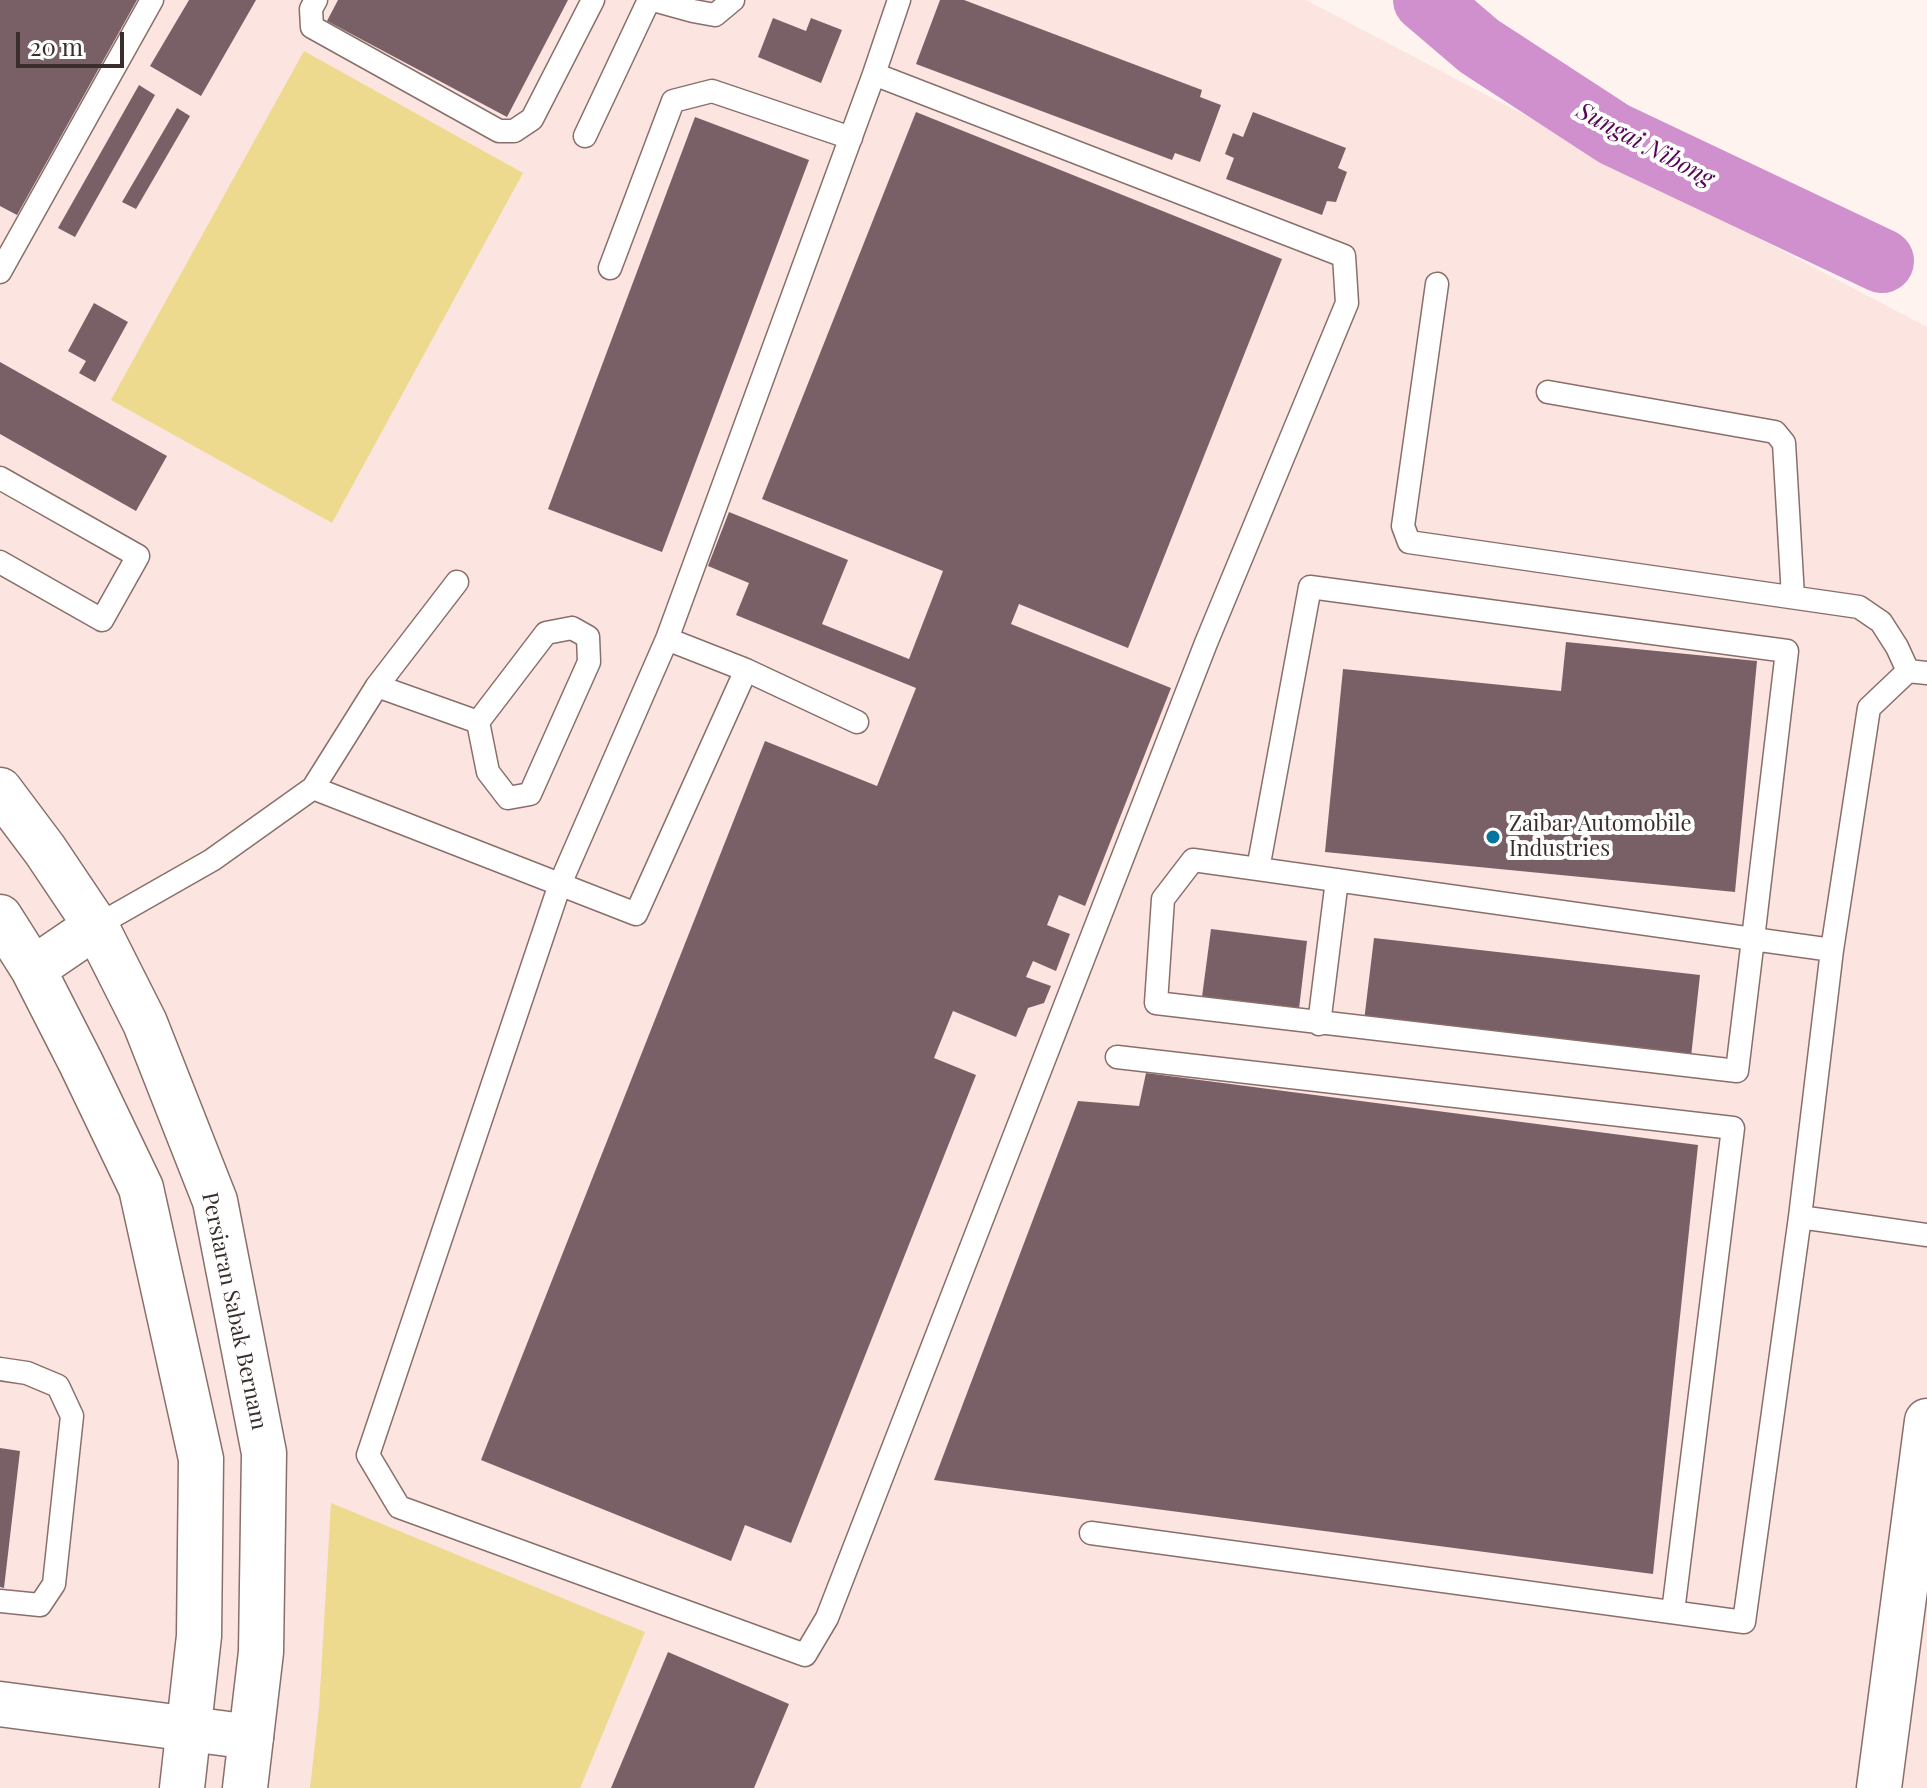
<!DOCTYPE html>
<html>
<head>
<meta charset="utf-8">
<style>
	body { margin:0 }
	#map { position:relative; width:1927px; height:1788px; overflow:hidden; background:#fff3f0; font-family:"Playfair Display",serif }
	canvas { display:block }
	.scale { position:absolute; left:16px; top:32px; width:108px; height:36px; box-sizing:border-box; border:4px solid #392e2b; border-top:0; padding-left:10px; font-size:24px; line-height:28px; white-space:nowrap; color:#392e2b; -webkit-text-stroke:6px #fff; paint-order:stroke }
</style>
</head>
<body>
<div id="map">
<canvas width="1927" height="1788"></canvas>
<div class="scale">20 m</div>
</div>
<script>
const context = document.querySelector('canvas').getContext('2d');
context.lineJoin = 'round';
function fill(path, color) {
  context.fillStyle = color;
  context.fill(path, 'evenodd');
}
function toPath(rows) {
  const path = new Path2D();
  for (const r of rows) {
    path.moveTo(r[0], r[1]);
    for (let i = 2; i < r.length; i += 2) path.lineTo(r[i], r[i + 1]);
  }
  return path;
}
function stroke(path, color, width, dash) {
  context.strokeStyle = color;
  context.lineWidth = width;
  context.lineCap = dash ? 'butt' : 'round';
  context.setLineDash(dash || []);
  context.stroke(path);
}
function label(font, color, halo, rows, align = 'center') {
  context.font = font + ' "Playfair Display",serif';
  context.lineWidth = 8;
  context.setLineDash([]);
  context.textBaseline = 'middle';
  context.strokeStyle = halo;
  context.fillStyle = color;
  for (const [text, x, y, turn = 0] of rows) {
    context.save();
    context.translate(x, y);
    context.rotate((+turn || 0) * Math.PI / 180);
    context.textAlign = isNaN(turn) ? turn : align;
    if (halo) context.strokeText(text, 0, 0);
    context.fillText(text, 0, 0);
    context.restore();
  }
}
fill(toPath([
	[0,0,1306,0,1927,327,1927,1788,0,1788]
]), '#fce4e0');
fill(toPath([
	[304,51,523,173,332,523,111,400],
	[331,1503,645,1632,580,1788,310,1788,319,1708]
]), '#eeda8e');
stroke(toPath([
	[1425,0,1479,46,1614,134,1882,261]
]), '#d090ce', 64);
fill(toPath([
	[0,0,137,0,17,215,0,206],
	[189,0,256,0,201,96,150,66],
	[338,0,568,0,507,117,327,21],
	[940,0,964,0,1202,90,1200,97,1221,105,1200,162,1175,153,1172,160,916,64],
	[773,18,806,31,811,18,842,30,821,83,758,57],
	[139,85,155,95,75,237,58,228],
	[177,108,190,116,136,209,122,202],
	[916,112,1282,259,1128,648,1019,604,1011,624,1171,688,1085,906,1059,895,1047,925,1070,934,1056,971,1033,961,1026,977,1051,986,1044,1003,1028,1008,1016,1037,953,1011,934,1058,976,1075,791,1543,745,1525,731,1561,481,1460,765,741,877,786,916,688,736,615,749,583,708,566,729,512,848,560,822,624,909,659,943,571,762,499],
	[1253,112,1346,148,1338,168,1347,172,1336,202,1327,201,1322,215,1226,179,1234,158,1225,154,1233,133,1243,137],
	[695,117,809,160,662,552,548,509],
	[94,303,128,322,95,382,79,373,86,361,68,351],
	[0,362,167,456,136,511,0,434],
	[1566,642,1757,661,1735,892,1325,852,1343,669,1561,691],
	[1211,929,1307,941,1299,1009,1202,997],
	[1374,938,1700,975,1691,1057,1364,1021],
	[1146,1073,1698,1145,1653,1574,934,1480,1078,1101,1139,1106],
	[0,1448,20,1451,4,1588,0,1587],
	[668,1652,789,1704,754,1788,611,1788]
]), '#796067');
const lane = toPath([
	[316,0,311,9,312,27,499,131,514,131,532,119,593,0],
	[653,0,693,11,715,15,733,0],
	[874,74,1344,256,1347,303,1206,643,827,1618,805,1655,399,1507,368,1455,560,884,667,639,874,74,899,0],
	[585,136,649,0],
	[610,268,673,101,712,91,851,138],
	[0,272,152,0],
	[1437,284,1403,526,1409,542,1859,607,1881,622,1897,647,1908,671],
	[1548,392,1775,432,1784,443,1793,597],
	[0,478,138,556,102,620,0,562],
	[572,628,588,637,589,662,530,794,508,798,488,772,478,722,546,633,572,628],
	[667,639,746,670,857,722],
	[377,686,478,722],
	[313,788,377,686,457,582],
	[1258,869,1753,939,1787,651,1310,587,1258,869,1193,860,1163,899,1156,1003,1737,1071,1753,939,1832,950],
	[96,926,212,860,313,788,636,914,746,670],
	[1319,1024,1337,880],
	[1117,1057,1733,1128,1673,1612],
	[1800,1217,1927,1235],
	[0,1369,27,1373,58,1386,72,1416,54,1584,40,1605,0,1601],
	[1091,1533,1744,1622,1800,1217,1832,950,1869,708,1908,671,1927,673]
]);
const street = toPath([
	[0,1704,251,1737]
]);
const secondary = toPath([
	[0,790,45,850,96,926,145,1023,215,1201,264,1453,261,1652,245,1788],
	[0,917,33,969,81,1063,141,1188,201,1459,199,1636,182,1788],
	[33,969,96,926]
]);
const primary = toPath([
	[1879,1788,1927,1421]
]);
stroke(lane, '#896f6a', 25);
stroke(street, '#896f6a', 47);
stroke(secondary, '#896f6a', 47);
stroke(primary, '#896f6a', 47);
stroke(lane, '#fff', 22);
stroke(street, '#fff', 44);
stroke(secondary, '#fff', 44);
stroke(primary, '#fff', 44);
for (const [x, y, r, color] of [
	[1493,837,8,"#05759f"]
]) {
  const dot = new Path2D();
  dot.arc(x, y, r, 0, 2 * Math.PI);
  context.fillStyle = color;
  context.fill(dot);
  stroke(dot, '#fff', 3);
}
label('22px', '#392e2b', '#fff', [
	["Zaibar Automobile",1509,824],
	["Industries",1509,849]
], 'left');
label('22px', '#392e2b', '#fff', [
	["Persiaran Sabak Bernam",234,1311,78]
]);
label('italic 24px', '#570657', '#fff', [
	["Sungai Nibong",1645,145,28]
]);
</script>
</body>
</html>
